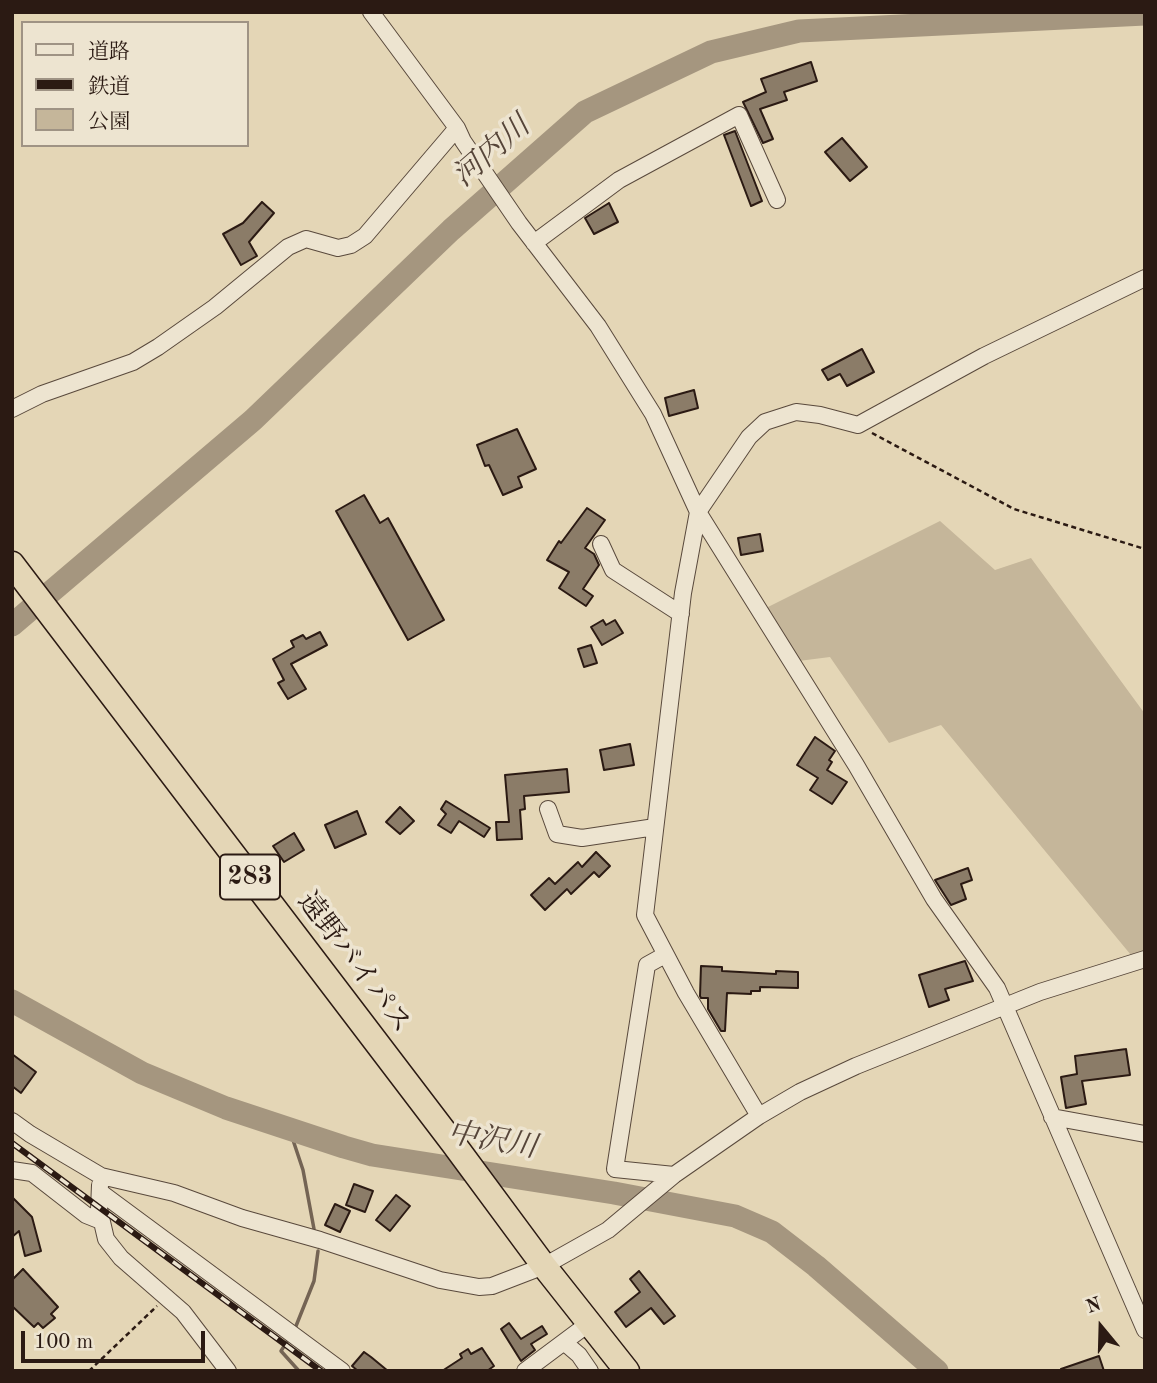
<!DOCTYPE html>
<html>
<head>
<meta charset="utf-8">
<style>
	body { margin:0 }
	#map { position:relative; width:1157px; height:1383px; overflow:hidden; background:#e4d6b6; font-family:"Old Standard TT","Noto Serif JP",serif }
	canvas { display:block }
	.frame { position:absolute; inset:0; border:14px solid #2b1a13; pointer-events:none }
	.legend { position:absolute; left:21px; top:21px; width:228px; height:126px; box-sizing:border-box; background:#ede4d0; border:2px solid #9f9384; margin:0; padding:9px 12px; list-style:none; font-size:21px; color:#2b1a13 }
	.legend li { display:flex; align-items:center; gap:14px; height:35px }
	.legend b { width:35px; border:2px solid #9f9384 }
	.north { position:absolute; left:1066px; top:1292px; width:70px; height:70px; -webkit-text-stroke:5px #ede4d0; paint-order:stroke; rotate:341deg; font-size:19px; font-weight:700; line-height:28px; text-align:center; color:#2b1a13 }
	.north::after { content:''; display:block; margin:auto; width:24px; height:32px; background:#2b1a13; clip-path:polygon(50% 0,100% 100%,50% 72%,0 100%) }
	.scale { position:absolute; left:21px; top:1331px; width:184px; height:32px; box-sizing:border-box; border:4px solid #2b1a13; border-top:0; padding-left:9px; font-size:21px; line-height:24px; white-space:nowrap; color:#2b1a13; -webkit-text-stroke:5px #ede4d0; paint-order:stroke }
</style>
</head>
<body>
<div id="map">
<canvas width="1157" height="1383"></canvas>
<div class="frame"></div>
<ul class="legend">
<li><b style="height:9px;background:#ede4d0"></b>道路</li>
<li><b style="height:9px;background:#2b1a13"></b>鉄道</li>
<li><b style="height:19px;background:#c5b69a"></b>公園</li>
</ul>
<div class="north">N</div>
<div class="scale">100 m</div>
</div>
<script>
const context = document.querySelector('canvas').getContext('2d');
context.lineJoin = 'round';
function fill(path, color) {
  context.fillStyle = color;
  context.fill(path, 'evenodd');
}
function toPath(rows) {
  const path = new Path2D();
  for (const r of rows) {
    path.moveTo(r[0], r[1]);
    for (let i = 2; i < r.length; i += 2) path.lineTo(r[i], r[i + 1]);
  }
  return path;
}
function stroke(path, color, width, dash) {
  context.strokeStyle = color;
  context.lineWidth = width;
  context.lineCap = dash ? 'butt' : 'round';
  context.setLineDash(dash || []);
  context.stroke(path);
}
function label(font, color, halo, rows, align = 'center') {
  context.font = font + ' "Old Standard TT","Noto Serif JP",serif';
  context.lineWidth = 7;
  context.setLineDash([]);
  context.textBaseline = 'middle';
  context.strokeStyle = halo;
  context.fillStyle = color;
  for (const [text, x, y, turn = 0] of rows) {
    context.save();
    context.translate(x, y);
    context.rotate((+turn || 0) * Math.PI / 180);
    context.textAlign = isNaN(turn) ? turn : align;
    if (halo) context.strokeText(text, 0, 0);
    context.fillText(text, 0, 0);
    context.restore();
  }
}
fill(toPath([
	[940,521,995,570,1031,558,1145,714,1145,972,941,725,889,743,830,657,783,663,756,613]
]), '#c5b69a');
stroke(toPath([
	[290,1131,303,1170,314,1229],
	[294,1331,314,1281,318,1251],
	[290,1337,281,1351,299,1371]
]), '#746454', 3.5);
stroke(toPath([
	[12,625,253,420,451,230,585,112,711,52,799,31,1145,14],
	[12,1001,142,1073,226,1108,344,1147,372,1155,614,1193,735,1216,772,1232,816,1266,937,1371]
]), '#a5967f', 23);
const building = toPath([
	[811,62,817,81,784,92,787,100,760,109,773,139,763,143,743,102,766,92,761,79,811,62],
	[735,131,762,201,751,206,724,135,735,131],
	[842,138,867,167,850,181,825,152,842,138],
	[262,202,274,213,249,242,257,256,241,265,223,234,243,223,262,202],
	[609,203,618,222,594,234,585,218,609,203],
	[862,349,874,372,847,386,840,374,828,380,822,370,862,349],
	[694,390,698,408,669,416,665,398,694,390],
	[517,429,536,469,518,477,522,487,503,495,489,465,485,466,477,445,517,429],
	[364,495,380,523,388,518,444,620,408,640,336,511,364,495],
	[587,508,605,520,585,548,594,554,599,565,583,589,593,596,586,606,559,588,569,572,547,560,559,541,561,543,587,508],
	[760,534,763,551,741,555,738,538,760,534],
	[603,620,606,625,615,620,623,633,602,645,591,627,603,620],
	[320,632,327,645,291,664,306,689,288,699,278,683,284,680,273,659,294,647,291,641,303,635,306,639,320,632],
	[591,645,597,663,584,667,578,649,591,645],
	[815,737,835,751,829,760,832,762,827,770,847,782,832,804,810,790,818,778,797,765,815,737],
	[630,744,634,765,604,770,600,750,630,744],
	[567,769,569,792,524,796,525,809,520,810,522,839,497,840,496,822,509,822,505,775,567,769],
	[446,801,490,828,484,837,459,821,451,833,438,825,446,814,441,809,446,801],
	[400,807,414,821,400,834,386,822,400,807],
	[357,811,366,834,335,848,325,825,357,811],
	[294,833,304,850,284,862,273,846,294,833],
	[596,852,610,866,599,877,594,872,571,894,567,889,545,910,531,895,549,878,555,884,578,862,582,867,596,852],
	[968,868,972,880,961,884,966,899,951,905,935,880,968,868],
	[965,961,973,981,945,989,949,1000,929,1007,919,975,965,961],
	[701,966,722,967,722,971,776,974,776,971,798,972,798,988,760,987,760,991,751,991,751,994,727,993,725,1031,721,1031,708,1009,708,998,701,998,700,996,701,966],
	[1126,1049,1130,1075,1082,1081,1086,1104,1066,1108,1061,1077,1077,1074,1075,1056,1126,1049],
	[12,1054,36,1072,21,1093,12,1086,12,1054],
	[354,1184,373,1191,365,1212,346,1205,354,1184],
	[396,1195,410,1206,390,1231,376,1220,396,1195],
	[12,1197,32,1217,41,1251,25,1256,19,1231,12,1237,12,1197],
	[335,1204,350,1211,340,1232,325,1225,335,1204],
	[23,1269,58,1307,51,1314,55,1318,43,1328,38,1323,34,1327,12,1306,12,1280,23,1269],
	[639,1271,675,1316,664,1324,651,1308,626,1327,615,1312,640,1292,630,1279,639,1271],
	[509,1323,521,1339,542,1326,547,1334,531,1344,535,1350,521,1361,501,1329,509,1323],
	[482,1348,494,1366,487,1371,442,1371,462,1358,460,1354,468,1349,471,1354,482,1348],
	[364,1352,371,1357,388,1371,358,1371,352,1366,364,1352],
	[1099,1356,1104,1371,1061,1371,1061,1369,1099,1356]
]);
fill(building, '#8b7c68');
stroke(building, '#2b1a13', 2);
const minor = toPath([
	[371,12,457,128,463,141,519,223,598,326,653,414,698,512,856,765,934,899,997,988,1145,1330],
	[534,243,619,180,739,115,777,200],
	[12,409,42,394,133,362,158,347,215,307,288,247,306,239,338,248,351,245,365,236,457,128],
	[601,544,613,570,681,614],
	[548,809,557,834,582,838,655,827],
	[665,955,647,965,615,1169,674,1175],
	[759,1116,686,993,645,915,683,593,698,512,749,437,765,422,796,412,820,415,858,425,984,356,1145,278],
	[1052,1117,1145,1134],
	[12,1121,30,1134,101,1176,174,1193,242,1218,320,1240,440,1280,479,1287,492,1286,544,1266,608,1230,674,1175,759,1116,800,1092,856,1066,1040,992,1145,959],
	[12,1170,32,1173,86,1215,101,1221],
	[100,1185,99,1209,106,1239,121,1258,183,1312,228,1371],
	[100,1192,342,1371],
	[565,1343,579,1355,590,1371],
	[525,1371,580,1330]
]);
const highway = toPath([
	[12,564,453,1143,544,1266,627,1371]
]);
stroke(minor, '#59493c', 18);
stroke(highway, '#2b1a13', 27);
stroke(toPath([
	[872,433,1014,509,1145,549],
	[89,1371,157,1306]
]), '#2b1a13', 2.5, [5, 3.5]);
stroke(minor, '#ede4d0', 16);
stroke(highway, '#e4d6b6', 24);
const rail = toPath([
	[12,1143,321,1371]
]);
stroke(rail, '#2b1a13', 6);
stroke(rail, '#ede4d0', 3.5, [10]);
for (const [x, y, w] of [
	[250,877,60]
]) {
  const box = new Path2D();
  box.roundRect(x - w / 2, y - 22.5, w, 45, 5);
  context.fillStyle = '#ede4d0';
  context.fill(box);
  stroke(box, '#2b1a13', 2);
}
label('bold 26px', '#2b1a13', null, [
	["283",250,877]
]);
label('28px', '#2b1a13', '#ede4d0', [
	["遠野バイパス",354,963,53]
]);
label('italic 30px', '#564539', '#ede4d0', [
	["河内川",492,152,-41],
	["中沢川",492,1141,10]
]);
</script>
</body>
</html>
